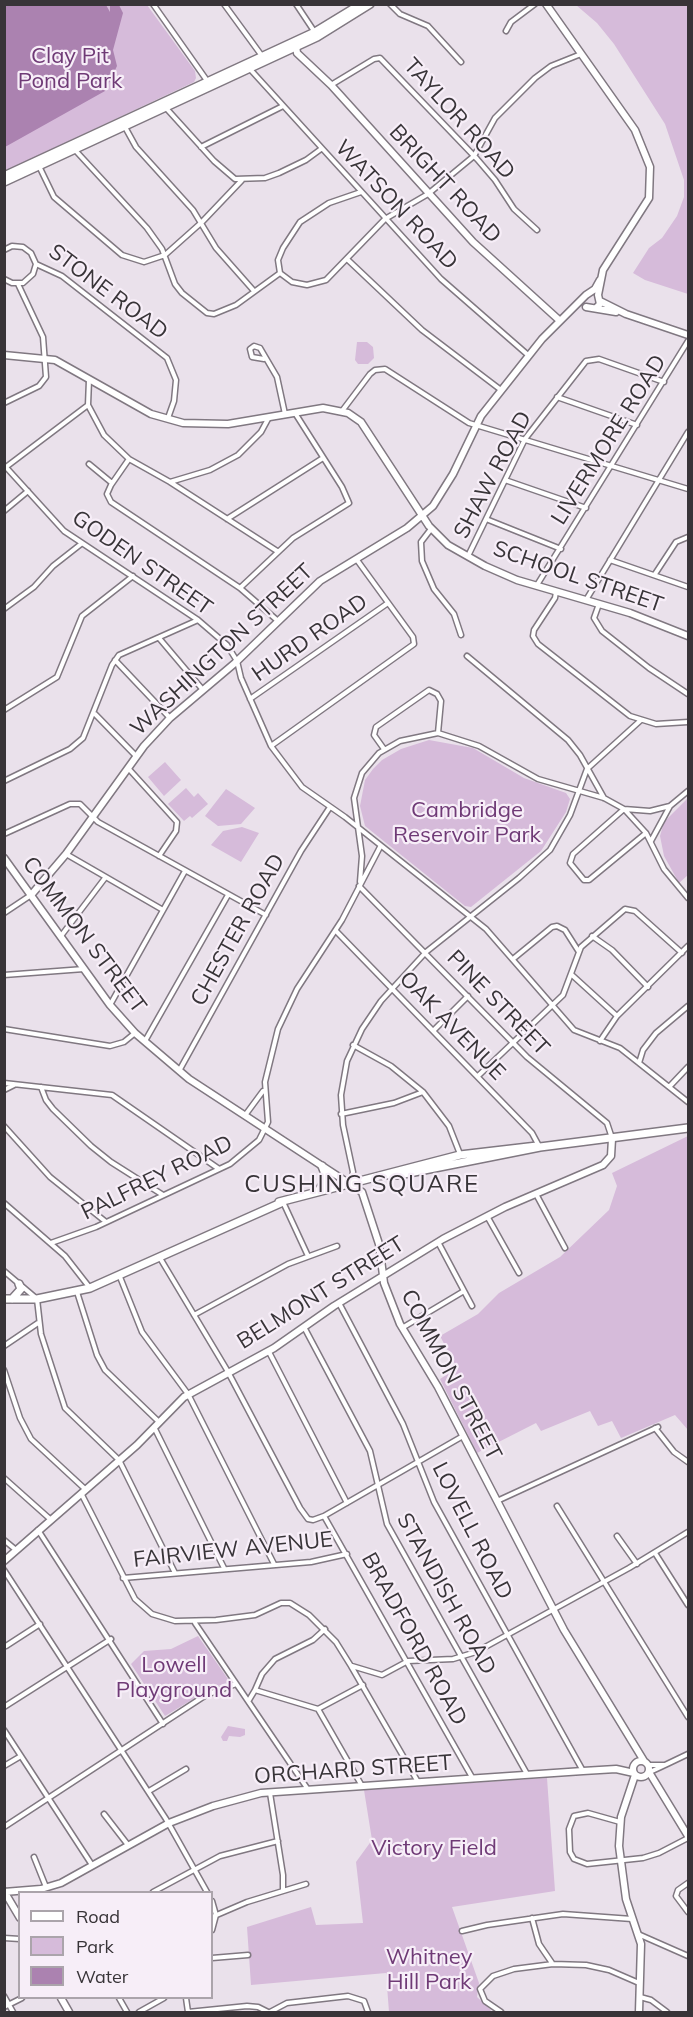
<!DOCTYPE html>
<html>
<head>
<meta charset="utf-8">
<style>
	body { margin:0 }
	#map { position:relative; width:693px; height:2017px; overflow:hidden; background:#eae1eb; font-family:Mulish,sans-serif }
	canvas { display:block }
	.frame { position:absolute; inset:0; border:6px solid #383438; pointer-events:none }
	.legend { position:absolute; left:18px; top:1891px; width:195px; height:108px; box-sizing:border-box; background:#f7eef8; border:2px solid #aba4ab; margin:0; padding:8px 10px; list-style:none; font-size:18px; color:#383438 }
	.legend li { display:flex; align-items:center; gap:12px; height:30px }
	.legend b { width:30px; border:2px solid #aba4ab }
</style>
</head>
<body>
<div id="map">
<canvas width="693" height="2017"></canvas>
<div class="frame"></div>
<ul class="legend">
<li><b style="height:8px;background:#fff"></b>Road</li>
<li><b style="height:16px;background:#d6bbda"></b>Park</li>
<li><b style="height:16px;background:#ab82b0"></b>Water</li>
</ul>
</div>
<script>
const context = document.querySelector('canvas').getContext('2d');
context.lineJoin = 'round';
function fill(path, color) {
  context.fillStyle = color;
  context.fill(path, 'evenodd');
}
function toPath(rows) {
  const path = new Path2D();
  for (const r of rows) {
    if (r.length === 3) {
      path.moveTo(r[0] + r[2], r[1]);
      path.arc(r[0], r[1], r[2], 0, 2 * Math.PI);
      continue;
    }
    path.moveTo(r[0], r[1]);
    for (let i = 2; i < r.length; i += 2) path.lineTo(r[i], r[i + 1]);
  }
  return path;
}
function stroke(path, color, width, dash) {
  context.strokeStyle = color;
  context.lineWidth = width;
  context.lineCap = dash ? 'butt' : 'round';
  context.setLineDash(dash || []);
  context.stroke(path);
}
function label(font, color, halo, rows, align = 'center') {
  context.font = font + ' Mulish,sans-serif';
  context.lineWidth = 4.5;
  context.setLineDash([]);
  context.textBaseline = 'middle';
  context.strokeStyle = halo;
  context.fillStyle = color;
  for (const [text, x, y, turn = 0] of rows) {
    context.save();
    context.translate(x, y);
    context.rotate((+turn || 0) * Math.PI / 180);
    context.textAlign = isNaN(turn) ? turn : align;
    if (halo) context.strokeText(text, 0, 0);
    context.fillText(text, 0, 0);
    context.restore();
  }
}
fill(toPath([
	[4,5,147,5,195,71,196,78,194,82,5,171],
	[576,5,688,5,688,294,645,280,633,273,649,248,662,238,677,216,684,197,684,180,665,124,614,44,597,23],
	[357,342,367,342,373,347,374,358,368,364,358,364,355,360],
	[429,740,473,748,524,778,566,793,570,799,566,812,541,851,471,907,465,906,365,826,360,806,365,780,373,769,382,760,401,749],
	[165,762,181,780,164,796,148,777],
	[186,788,194,797,198,793,208,804,192,818,190,816,184,821,168,804],
	[226,789,255,808,241,824,218,826,205,816],
	[688,798,688,875,679,883,664,856,660,836,664,822],
	[242,827,259,833,241,862,211,845,223,831],
	[688,1136,688,1430,675,1415,621,1438,612,1421,598,1426,590,1411,541,1431,536,1423,477,1453,440,1379,457,1368,440,1336,478,1314,499,1293,560,1257,609,1210,617,1186,612,1173],
	[198,1636,230,1682,210,1689,165,1716,131,1664,144,1651,171,1649],
	[228,1726,245,1729,245,1735,240,1737,229,1736,227,1741,223,1741,221,1737],
	[547,1778,555,1891,452,1907,479,1983,477,1997,491,2010,489,2012,389,2012,386,1973,251,1985,247,1927,311,1907,316,1925,363,1923,356,1862,372,1840,364,1790]
]), '#d6bbda');
fill(toPath([
	[5,4,106,5,110,12,110,5,119,5,123,13,113,50,117,66,105,91,5,147]
]), '#ab82b0');
const street = toPath([
	[153,4,208,82],
	[224,4,262,56],
	[296,4,314,31],
	[390,4,400,14,428,26,461,62],
	[506,31,511,22,535,4],
	[249,68,441,279,528,355],
	[331,85,374,59,380,58,477,159,495,180,514,209,537,230],
	[166,108,214,161,235,179,265,178,279,173,306,160,321,149],
	[125,127,136,147,193,210,216,248,254,291],
	[201,147,283,106],
	[75,150,147,228,162,249,175,284,182,293,207,313,214,314,236,305,280,273,278,260,283,248,300,222,329,203,361,192],
	[39,166,54,197,122,255,144,262,165,255,202,222,242,180],
	[4,250,12,246,23,247,31,253,36,264],
	[348,260,422,330,501,390],
	[36,264,62,276,167,358,176,380,174,401,168,418],
	[280,273,292,282,307,285,326,280,385,219,428,194,474,156,495,118,535,78,551,66,581,54],
	[4,279,12,283,23,283,33,274,36,264],
	[264,359,252,357,250,349,254,346,260,348,277,377,285,414],
	[89,380,88,405,104,435,129,459,170,482,210,470,238,455,261,432,268,419],
	[557,397,637,425],
	[4,403,39,386,46,377,43,337,18,284],
	[342,411,370,374,375,370,385,369,469,423,688,489],
	[129,459,111,485,107,494,111,502,240,588,278,621],
	[89,464,112,483],
	[4,465,64,531,198,620,227,645,237,661,241,678,271,746,302,787,345,817,486,929,574,1030,620,1048,688,1102],
	[6,467,88,405],
	[505,480,586,508],
	[170,482,277,551],
	[4,511,28,491],
	[227,519,323,458],
	[486,519,561,549],
	[431,529,421,542,422,561,434,589,454,614,461,635],
	[468,556,525,439,586,361,599,359,664,382],
	[610,560,688,587],
	[655,574,676,542,688,537],
	[537,585,688,341],
	[240,588,293,538,349,503,342,487,295,413],
	[556,592,555,598,534,630,533,636,538,644,630,716,656,724,688,722],
	[586,600,688,432],
	[599,604,594,618,602,631,649,668,688,694],
	[4,609,34,587,53,566,81,544],
	[159,638,203,690],
	[467,656,568,740,580,755,604,798],
	[115,660,170,718],
	[250,699,388,603],
	[4,710,57,677,82,616,133,576],
	[95,714,136,756],
	[271,746,414,644,413,637,357,560],
	[384,749,374,735,376,727,429,690,437,694,441,701,438,733],
	[128,768,177,822,176,831,159,856],
	[4,781,70,749,83,738,112,665,119,655,198,620],
	[646,833,589,880,584,880,570,863,573,854,624,809,650,811,670,806,688,791],
	[4,834,70,804,80,804,98,822,266,915],
	[651,841,670,806],
	[66,854,163,910],
	[360,882,362,856,354,798,362,773,379,753,400,741,438,733,479,746,538,779,604,798,624,809,646,833,664,869,688,898],
	[359,886,527,1057,607,1123,612,1138],
	[4,913,31,895],
	[336,931,532,1133,539,1146],
	[61,936,105,878],
	[592,936,612,950,648,987],
	[513,959,552,927,557,926,565,930,579,952],
	[4,975,84,969],
	[572,975,617,1016],
	[110,1005,185,871],
	[4,1029,110,1046,124,1042,135,1033],
	[434,1030,468,996],
	[145,1041,228,895],
	[600,1041,617,1016,688,946],
	[353,1045,391,1066,423,1092,449,1126,460,1154],
	[639,1063,643,1050,656,1033,688,1006],
	[179,1071,301,851,330,807],
	[478,1076,563,995,581,947,625,909,635,911,682,953],
	[4,1083,112,1095,219,1169],
	[670,1086,688,1067],
	[41,1087,46,1100,53,1109,91,1146,111,1162,163,1195],
	[4,1090,14,1085],
	[246,1114,263,1091],
	[341,1114,394,1103,423,1092],
	[4,1126,50,1177,106,1222],
	[350,1184,353,1172,343,1125,341,1095,347,1061,362,1029,381,1001,426,952,519,878,550,850,570,815,587,769,641,720],
	[536,1194,565,1248],
	[283,1202,308,1256],
	[4,1203,65,1256,90,1288],
	[487,1216,519,1273],
	[438,1242,472,1306],
	[51,1243,96,1227,230,1164,259,1140,268,1122,265,1082,278,1029,297,989,342,920,380,847],
	[160,1258,227,1370,300,1508,308,1519,313,1520,324,1516,463,1436],
	[4,1271,37,1299,41,1334,65,1408,119,1460,175,1573],
	[120,1277,142,1332,188,1394,274,1564],
	[77,1292,97,1355,105,1370,158,1421],
	[339,1303,403,1424,434,1502,583,1771],
	[194,1315,288,1264,337,1246],
	[304,1327,370,1451,387,1524,527,1774],
	[402,1328,464,1291],
	[4,1346,38,1323],
	[269,1352,347,1503],
	[4,1370,20,1418,31,1439,85,1489],
	[154,1427,224,1568],
	[655,1428,674,1452,688,1462],
	[4,1478,50,1519],
	[81,1493,135,1599,152,1614,175,1621,216,1620,255,1615,281,1603,290,1603,309,1615,336,1642,351,1666,418,1782],
	[497,1501,658,1427],
	[557,1506,688,1717],
	[324,1516,473,1779],
	[38,1530,163,1724],
	[617,1536,637,1564],
	[4,1540,16,1550],
	[655,1553,688,1605],
	[4,1570,166,1819,207,1892],
	[123,1578,311,1562,347,1554],
	[195,1623,307,1788],
	[6,1646,40,1624],
	[352,1666,382,1675,408,1661,453,1659,476,1652,629,1568,688,1532],
	[255,1690,262,1674,275,1659,313,1640,325,1629],
	[249,1700,255,1690,318,1709,362,1786],
	[4,1707,111,1639],
	[318,1709,363,1685],
	[4,1730,92,1865],
	[648,1765,665,1765,650,1772],
	[665,1765,688,1754],
	[4,1766,21,1756],
	[149,1791,186,1769],
	[270,1793,283,1875,283,1890],
	[104,1814,128,1845],
	[620,1822,588,1813,574,1816,569,1829,570,1852,574,1859,587,1864,643,1858,659,1853,688,1838],
	[4,1827,206,1695,236,1684],
	[34,1857,46,1887],
	[688,1883,678,1890,676,1896,688,1912],
	[153,1892,220,1856,278,1841],
	[212,1901,216,1915,212,1930],
	[212,1917,247,1902,306,1884],
	[532,1918,539,1944,552,1963],
	[462,1931,487,1925,563,1914,632,1919],
	[638,1934,688,1956],
	[4,1938,20,1939],
	[212,1958,248,1955],
	[4,1996,13,2012],
	[640,1997,651,2000,667,2012],
	[119,1998,127,2012],
	[186,1998,188,2012],
	[4,2007,22,1998],
	[139,2012,164,1998],
	[188,2012,247,2006,258,2007,268,2012],
	[270,2012,287,2003,348,1996,364,2001,368,2012],
	[501,2012,485,2001,480,1989,493,1976,514,1969,553,1964,586,1965,609,1970,639,1983]
]);
const secondary = toPath([
	[546,4,635,130,650,167,649,198,603,270,598,295,600,304,596,308],
	[296,46,297,53,331,85,473,242,559,320],
	[600,301,626,314,688,335],
	[586,307,616,312],
	[4,355,55,360,151,414,183,423,228,424,323,408,348,413,361,422,429,526,448,545,485,566,517,580,630,613,688,636],
	[4,858,110,1005,135,1033,189,1079,362,1192,379,1244,384,1283,400,1324,438,1387,564,1630,644,1761],
	[32,894,66,854,144,746,170,718,235,663,320,581,407,528,433,506,453,474,481,416,542,339,586,295,595,289,600,280],
	[4,1561,137,1445,184,1397,274,1348,334,1306,443,1239,505,1207,603,1165,611,1156,612,1139],
	[641,1769,8],
	[649,1772,688,1836],
	[635,1775,621,1817,619,1846,626,1899,641,1944,639,2012],
	[4,1891,20,1918],
	[4,1892,41,1889,61,1883,169,1823,213,1806,261,1793,583,1771,616,1769,634,1773],
	[61,1998,69,2012]
]);
const primary = toPath([
	[4,176,315,32,361,4],
	[4,182,317,37,370,4],
	[388,1175,399,1175,540,1147,688,1128],
	[318,1191,327,1179,322,1166],
	[279,1202,460,1155,537,1146],
	[4,1299,37,1299,90,1288,283,1202],
	[12,1299,21,1289,19,1284]
]);
stroke(street, '#807881', 7);
stroke(secondary, '#807881', 9);
stroke(primary, '#807881', 10);
stroke(street, '#fff', 4);
stroke(secondary, '#fff', 6);
stroke(primary, '#fff', 7);
label('22px', '#6f3a76', '#f7eef8', [
	["Clay Pit",70,56],
	["Pond Park",70,81],
	["Cambridge",467,810],
	["Reservoir Park",467,835],
	["Lowell",174,1665],
	["Playground",174,1690],
	["Victory Field",434,1848],
	["Whitney",429,1957],
	["Hill Park",429,1982]
]);
label('22px', '#383438', '#f7eef8', [
	["TAYLOR ROAD",459,119,48],
	["BRIGHT ROAD",445,184,47],
	["WATSON ROAD",396,205,47],
	["STONE ROAD",108,292,37],
	["LIVERMORE ROAD",609,440,-58],
	["SHAW ROAD",493,475,-62],
	["GODEN STREET",142,563,35],
	["SCHOOL STREET",578,577,19],
	["HURD ROAD",310,638,-35],
	["WASHINGTON STREET",222,650,-43],
	["CHESTER ROAD",238,930,-61],
	["COMMON STREET",84,935,53],
	["PINE STREET",498,1003,46],
	["OAK AVENUE",452,1026,46],
	["PALFREY ROAD",157,1178,-26],
	["BELMONT STREET",321,1293,-32],
	["COMMON STREET",451,1375,62],
	["LOVELL ROAD",472,1531,63],
	["FAIRVIEW AVENUE",233,1550,-6],
	["STANDISH ROAD",446,1594,61],
	["BRADFORD ROAD",414,1639,61],
	["ORCHARD STREET",353,1770,-4]
]);
context.letterSpacing = '1.5px';
label('24px', '#383438', '#f7eef8', [
	["CUSHING SQUARE",362,1185]
]);
context.letterSpacing = '0px';
</script>
</body>
</html>
